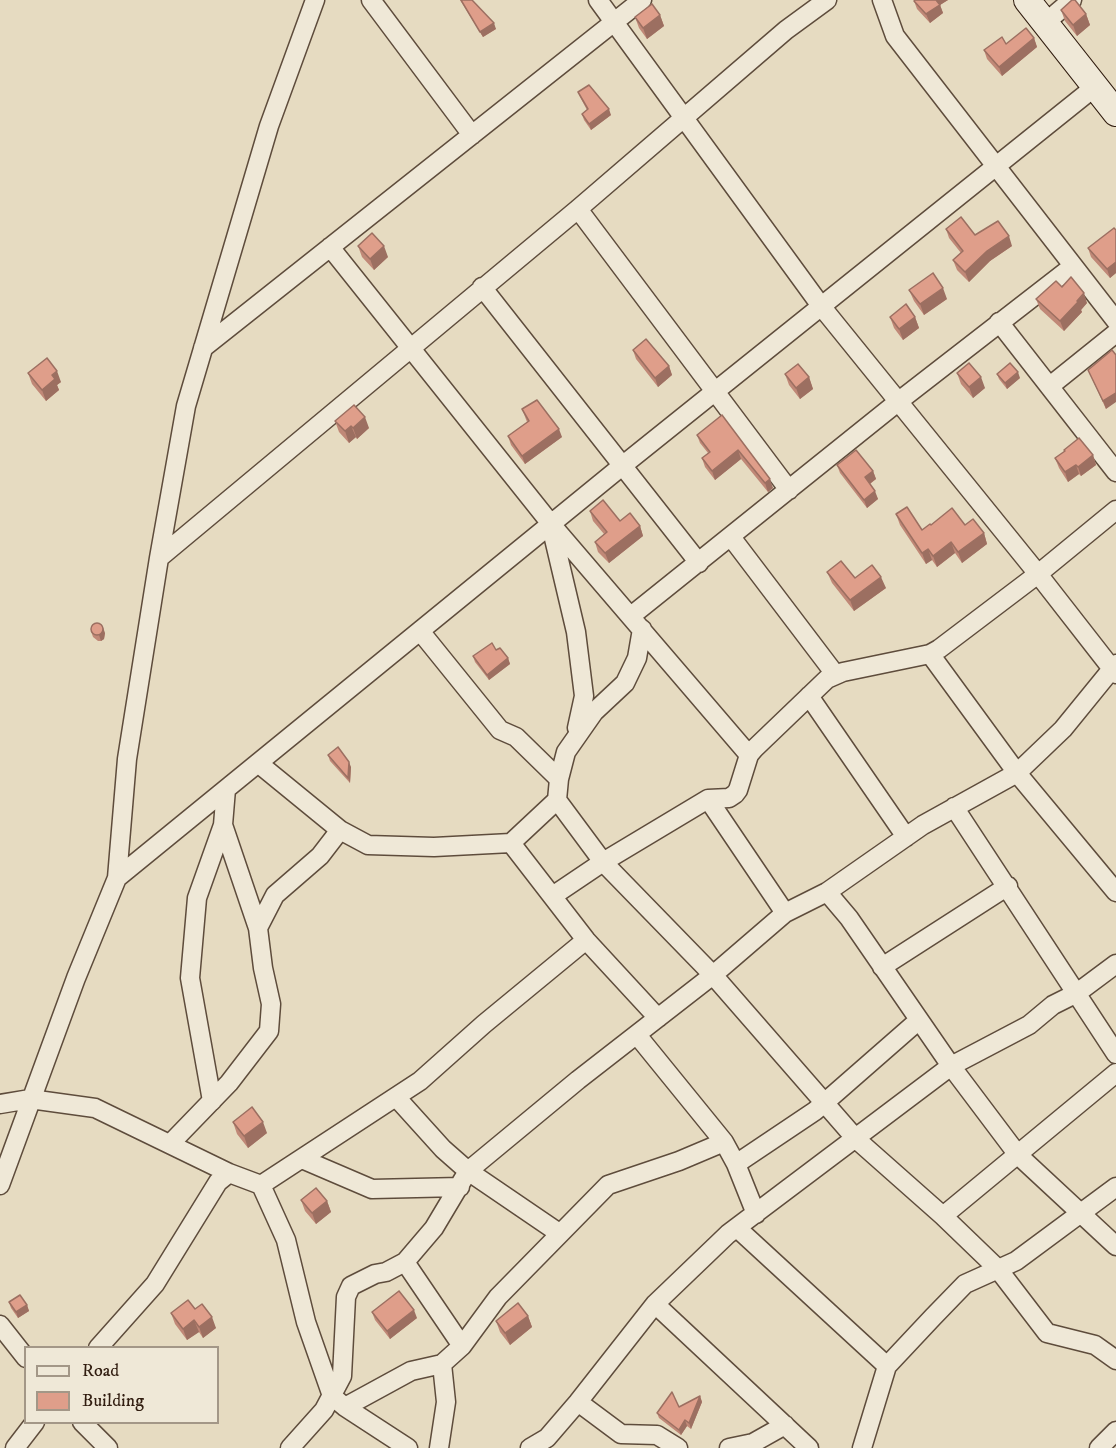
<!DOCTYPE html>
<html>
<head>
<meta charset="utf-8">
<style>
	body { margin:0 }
	#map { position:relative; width:1116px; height:1448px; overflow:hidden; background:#e6dbc1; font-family:"IM FELL DW Pica",serif }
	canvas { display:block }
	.legend { position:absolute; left:24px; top:1346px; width:195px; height:78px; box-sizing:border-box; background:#efe8d7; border:2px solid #a39787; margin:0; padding:8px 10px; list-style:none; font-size:18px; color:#311d10 }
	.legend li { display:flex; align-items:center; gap:12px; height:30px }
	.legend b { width:30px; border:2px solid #a39787 }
</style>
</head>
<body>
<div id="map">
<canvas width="1116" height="1448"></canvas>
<ul class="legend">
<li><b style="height:8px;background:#efe8d7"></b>Road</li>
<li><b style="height:16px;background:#df9e8a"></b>Building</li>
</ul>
</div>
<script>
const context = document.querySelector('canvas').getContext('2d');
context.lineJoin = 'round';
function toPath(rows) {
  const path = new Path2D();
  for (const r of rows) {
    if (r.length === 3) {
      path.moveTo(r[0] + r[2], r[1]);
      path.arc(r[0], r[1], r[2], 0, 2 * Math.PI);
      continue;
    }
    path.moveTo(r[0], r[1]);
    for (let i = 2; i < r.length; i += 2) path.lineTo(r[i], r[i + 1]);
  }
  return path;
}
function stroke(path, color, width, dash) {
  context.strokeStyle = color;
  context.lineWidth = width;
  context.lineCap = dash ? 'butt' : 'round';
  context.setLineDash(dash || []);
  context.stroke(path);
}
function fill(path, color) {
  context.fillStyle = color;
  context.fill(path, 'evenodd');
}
const street = toPath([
	[371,0,472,135],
	[598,0,821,306,1038,574,1116,674],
	[882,0,895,36,1116,321],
	[1046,22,1072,0],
	[578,209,789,490],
	[330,247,551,524,749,755],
	[482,287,699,563],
	[999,322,1116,472],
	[203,348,642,0],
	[1050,386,1116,333],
	[551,526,576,632,584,696,577,728],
	[731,537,835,674],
	[159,558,578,209,786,30,827,0],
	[631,616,899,401,1073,266],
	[420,631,500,730,516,737,559,779],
	[930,654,1017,773,1116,892],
	[809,696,906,837],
	[258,763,340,830,368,845,434,847,511,843,557,800,559,779,566,752,594,712,625,683,637,658,642,629],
	[226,789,223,825,258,928],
	[708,799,785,913],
	[557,800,603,862,713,975,856,1139,943,1216,998,1269,1047,1333,1095,1345,1116,1360],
	[954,807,1116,1054],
	[511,843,586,940,658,1018],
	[117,878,622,466,1096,86],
	[827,892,849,918,951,1066,1018,1155,1116,1246],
	[554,895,603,862,708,799,729,798,735,794,738,790,749,755,754,749,827,679,843,672,930,654,939,649,1038,574,1116,510],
	[882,967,1008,886],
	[637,1035,724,1142,736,1164,756,1214],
	[396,1097,443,1149,468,1171,559,1233],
	[212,1101,190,978,197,898,223,825],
	[0,1104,30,1099,95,1108,229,1173,261,1185,420,1081,484,1024,586,940],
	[170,1144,229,1083,269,1031,271,1004,263,968,258,928,275,895,320,856,340,830],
	[302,1159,372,1189,460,1187],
	[736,1164,815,1111,919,1020],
	[0,1185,76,978,117,878,127,759,159,558,186,406,269,126,315,0],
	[261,1185,286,1240,306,1322,332,1396,345,1407,408,1448],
	[943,1216,1116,1073],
	[737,1228,887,1366],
	[405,1262,462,1346],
	[655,1304,809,1448],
	[0,1325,26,1358],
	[98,1348,155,1284,218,1182,229,1173],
	[578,1402,621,1434,657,1435,678,1448],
	[345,1407,411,1371,442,1364,462,1346,498,1297,608,1185,679,1161,724,1142],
	[82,1422,108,1448],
	[15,1448,35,1422],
	[290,1448,324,1410,342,1376,346,1297,351,1286,375,1274,386,1272,405,1262,434,1228,468,1171,578,1080,713,975,785,913,827,892,923,825,1017,773,1063,729,1116,664],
	[439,1448,446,1402,442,1364],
	[530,1448,547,1438,578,1402,655,1304,728,1234,951,1066,1029,1025,1053,1005,1077,993,1116,964],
	[729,1448,753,1443,785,1425],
	[862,1448,887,1366,933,1317,965,1284,1016,1261,1116,1187],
	[1099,1448,1116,1431]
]);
const secondary = toPath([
	[1027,0,1116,113]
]);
stroke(street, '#5e4c3c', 21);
stroke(secondary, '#311d10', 28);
stroke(street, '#efe8d7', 18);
stroke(secondary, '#efe8d7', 26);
fill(toPath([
	[460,0,472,0,496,29,483,37],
	[915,0,948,0,940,5,943,13,930,23,917,9,914,1],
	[1061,10,1086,14,1090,25,1077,36,1065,21],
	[660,15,664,26,647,39,639,28,635,17],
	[1034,38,1037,47,1002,76,987,59,984,50,1006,44],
	[578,92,611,115,591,130,584,120,582,114,587,110,580,97],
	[946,229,975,235,1012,246,990,261,969,282,957,270,953,260,961,253,949,238],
	[1116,230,1116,273,1110,278,1091,257,1088,248],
	[358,246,388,257,374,270,362,257],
	[1062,287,1087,303,1081,310,1082,312,1064,331,1040,309,1036,299],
	[909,290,947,299,924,315,914,301],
	[890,317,915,317,919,328,903,340,894,328],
	[633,350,669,366,672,375,658,387,636,359],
	[1112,350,1106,409,1088,370],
	[28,373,61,382,57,385,59,390,46,401,32,384],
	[957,373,985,388,973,398,961,384],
	[785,374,809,377,813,389,800,399,789,385],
	[997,374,1020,378,1007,389,999,379],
	[522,409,562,437,525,464,511,445,508,436,527,422],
	[722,415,773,488,768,492,741,459,715,480,705,467,702,458,708,453,700,443,697,435],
	[335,421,369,428,357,439,356,437,349,443,339,432],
	[1064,450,1093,455,1096,465,1081,476,1079,474,1068,482,1059,468,1055,458,1065,452],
	[837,465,873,471,876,479,870,484,878,499,867,508,840,473],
	[590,511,640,526,643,536,609,563,598,552,595,542,604,534,593,521],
	[896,514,922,530,931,525,965,525,984,533,987,544,962,563,955,553,937,567,932,560,926,564,900,525],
	[827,572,855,578,886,588,854,611,832,583],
	[91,631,105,633,104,639,101,641,98,641,93,637],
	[473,656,508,658,510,664,489,680,475,662],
	[328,755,351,767,350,783,330,761],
	[233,1122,267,1133,248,1148,237,1134],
	[301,1200,327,1201,331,1212,316,1224,305,1211],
	[9,1302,27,1305,29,1311,18,1318,11,1308],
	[195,1309,216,1328,203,1338,199,1332,187,1340,175,1324,171,1313],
	[372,1312,417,1318,390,1339,375,1320],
	[528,1316,532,1327,510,1345,500,1332,496,1321],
	[700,1396,702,1402,691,1429,687,1426,681,1435,659,1418,657,1413,679,1407]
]), '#c08877');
fill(toPath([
	[935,0,948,0,940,5,943,13,930,23,926,14],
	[1086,14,1090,25,1077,36,1073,25],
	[660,15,664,26,647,39,643,28],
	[494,23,496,29,483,37,480,32],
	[1034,38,1037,47,1002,76,999,67],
	[609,109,611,115,591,130,589,124],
	[1009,236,1012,246,990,261,969,282,965,272,987,251],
	[384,246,388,257,374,270,370,259],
	[1116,262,1116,273,1110,278,1107,269],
	[943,288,947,299,924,315,920,304],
	[1084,293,1087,303,1081,310,1082,312,1064,331,1060,321],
	[915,317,919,328,903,340,899,329],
	[669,366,672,375,658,387,655,378],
	[57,371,61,382,57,385,59,390,46,401,42,390,52,375],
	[1018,372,1020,378,1007,389,1005,383],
	[809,377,813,389,800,399,796,388],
	[981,377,985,388,973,398,969,387],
	[1116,393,1116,402,1106,409,1103,401],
	[365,417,369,428,357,439,353,428],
	[351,426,356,437,349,443,345,431],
	[559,429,562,437,525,464,522,456],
	[738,450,741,459,715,480,712,471],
	[1093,455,1096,465,1081,476,1078,467],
	[1076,465,1079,474,1068,482,1065,472],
	[873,471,876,479,868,485,865,477],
	[770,479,773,488,768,492,765,483],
	[875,491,878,499,867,508,864,500],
	[640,526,643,536,609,563,605,553],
	[984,533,987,544,962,563,958,552],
	[951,542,955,553,937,567,933,556],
	[928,549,932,560,926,564,922,553],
	[881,577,886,588,854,611,850,600],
	[103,627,105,633,104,639,101,641,99,635],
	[508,658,510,664,489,680,487,675],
	[349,762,351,767,350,783,348,778],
	[263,1122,267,1133,248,1148,244,1136],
	[327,1201,331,1212,316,1224,312,1213],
	[27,1305,29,1311,18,1318,16,1312],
	[414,1310,417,1318,390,1339,387,1331],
	[528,1316,532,1327,510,1345,505,1333],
	[212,1317,216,1328,203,1338,199,1327],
	[194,1320,199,1332,187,1340,183,1329],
	[700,1396,702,1402,691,1429,689,1423],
	[685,1420,687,1426,681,1435,679,1430]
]), '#9c6f61');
const building = toPath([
	[461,0,472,0,494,23,480,32,461,0],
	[915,0,936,0,940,5,926,14,914,1,915,0],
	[1072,0,1075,0,1086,14,1073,25,1061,10,1072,0],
	[652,4,660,15,643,28,635,17,652,4],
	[1026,28,1034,38,999,67,984,50,1002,37,1006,44,1026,28],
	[589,85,609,109,589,124,582,114,588,109,578,92,589,85],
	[961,217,975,235,998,221,1009,236,987,251,965,272,953,260,963,251,946,229,961,217],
	[1114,228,1116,230,1116,262,1107,269,1088,248,1114,228],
	[372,233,384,246,370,259,358,246,372,233],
	[933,273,943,288,920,304,909,290,933,273],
	[1071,277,1084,293,1077,301,1078,302,1060,321,1036,299,1056,281,1062,287,1071,277],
	[906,304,915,317,899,329,890,317,906,304],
	[646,339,669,366,655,378,633,350,646,339],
	[1112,350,1116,355,1116,393,1103,401,1088,370,1112,350],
	[47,358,57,371,52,375,55,379,42,390,28,373,47,358],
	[969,363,981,377,969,387,957,373,969,363],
	[1010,363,1018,372,1005,383,997,374,1010,363],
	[798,364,809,377,796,388,785,374,798,364],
	[537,400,559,429,522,456,508,436,529,421,522,409,537,400],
	[354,405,365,417,353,428,351,426,345,431,335,421,354,405],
	[722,415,770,479,765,483,738,450,712,471,702,458,710,452,697,435,722,415],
	[1079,438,1093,455,1078,467,1076,465,1065,472,1055,458,1065,451,1064,450,1079,438],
	[856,450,873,471,865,477,875,491,864,500,837,465,856,450],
	[603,500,620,521,630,513,640,526,605,553,595,542,607,532,590,511,603,500],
	[907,507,922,530,930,524,931,525,952,508,965,525,973,519,984,533,958,552,951,542,933,556,928,549,922,553,896,514,907,507],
	[841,561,855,578,872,565,881,577,850,600,827,572,841,561],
	[97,629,6],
	[492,643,496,650,500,648,508,658,487,675,473,656,492,643],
	[338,747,349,762,348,778,328,755,338,747],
	[252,1107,263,1122,244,1136,233,1122,252,1107],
	[316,1188,327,1201,312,1213,301,1200,316,1188],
	[399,1291,414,1310,387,1331,372,1312,399,1291],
	[20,1295,27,1305,16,1312,9,1302,20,1295],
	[188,1300,195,1309,202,1304,212,1317,199,1327,194,1320,183,1329,171,1313,188,1300],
	[518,1303,528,1316,505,1333,496,1321,518,1303],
	[672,1392,679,1407,700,1396,689,1423,685,1420,679,1430,657,1413,672,1392]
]);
fill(building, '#df9e8a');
stroke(building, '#9c6f61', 1.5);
</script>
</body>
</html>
